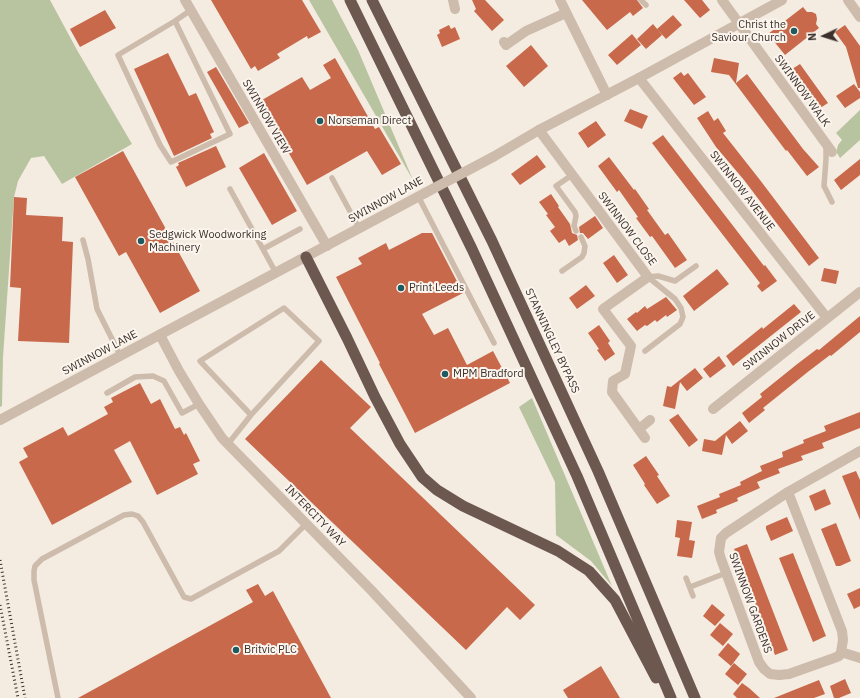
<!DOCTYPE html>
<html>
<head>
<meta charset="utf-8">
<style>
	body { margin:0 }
	#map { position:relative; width:860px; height:698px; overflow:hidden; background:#f4ebe1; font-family:"IBM Plex Sans",sans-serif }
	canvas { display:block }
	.north { position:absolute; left:804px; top:16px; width:40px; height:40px; -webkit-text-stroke:3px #fbf5ee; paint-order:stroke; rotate:266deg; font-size:11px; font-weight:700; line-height:16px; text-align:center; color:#3b302b }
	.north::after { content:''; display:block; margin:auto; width:14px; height:18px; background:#3b302b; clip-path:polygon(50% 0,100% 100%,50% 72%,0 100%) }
</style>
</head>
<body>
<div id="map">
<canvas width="860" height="698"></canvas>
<div class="north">N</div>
</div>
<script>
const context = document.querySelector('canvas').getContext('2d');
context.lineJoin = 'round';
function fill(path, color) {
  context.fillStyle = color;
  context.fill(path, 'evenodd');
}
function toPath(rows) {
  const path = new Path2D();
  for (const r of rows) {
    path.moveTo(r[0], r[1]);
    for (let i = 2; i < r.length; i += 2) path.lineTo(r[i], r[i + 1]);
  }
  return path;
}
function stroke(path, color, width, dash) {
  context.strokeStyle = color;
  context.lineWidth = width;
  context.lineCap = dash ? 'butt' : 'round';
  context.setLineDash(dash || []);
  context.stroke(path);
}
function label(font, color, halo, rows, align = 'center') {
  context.font = font + ' "IBM Plex Sans",sans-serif';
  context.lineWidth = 4;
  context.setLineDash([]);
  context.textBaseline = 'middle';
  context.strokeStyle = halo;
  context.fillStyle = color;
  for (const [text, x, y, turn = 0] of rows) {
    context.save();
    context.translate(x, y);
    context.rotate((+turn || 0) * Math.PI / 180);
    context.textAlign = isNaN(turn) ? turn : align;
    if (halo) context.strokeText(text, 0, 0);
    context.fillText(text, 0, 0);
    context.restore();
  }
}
fill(toPath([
	[0,0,50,0,77,50,132,144,62,184,44,156,31,158,18,181,14,197,3,357,2,406,0,407],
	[309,0,332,0,358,50,413,180],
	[860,110,860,140,840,158,837,153,837,149,838,145,842,140,836,133],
	[532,398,612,586,591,561,556,535,555,482,519,407]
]), '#b8c4a0');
fill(toPath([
	[211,0,302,0,321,32,308,39,307,36,277,54,280,58,258,71,255,66,251,69],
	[472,0,485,0,504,20,492,31,474,11,476,9],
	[582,0,637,0,643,8,633,16,630,12,607,30],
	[684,0,702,0,710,10,700,18],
	[803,7,807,12,812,12,816,14,817,19,816,24,819,28,785,55,768,34],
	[105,10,116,28,80,47,70,29],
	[673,15,682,25,666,39,657,29],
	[653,24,662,35,646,49,637,39],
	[449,25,451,29,455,27,460,39,442,47,437,35,440,33,439,30],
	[845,25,860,46,860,88,858,88,846,47,835,32],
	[632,34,641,45,617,65,608,55],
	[531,45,548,66,524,87,506,66],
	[168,53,189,96,196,93,214,132,210,134,212,138,174,156,134,69],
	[335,58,375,129,379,127,401,164,382,175,367,151,307,185,267,115,269,114,262,100,302,77,310,90,331,78,323,65],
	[714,58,739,63,736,83,747,74,803,149,819,167,807,176,787,150,786,151,729,75,711,72],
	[800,64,828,103,817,110,789,71],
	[216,67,249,123,239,128,207,72],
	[681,72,684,76,688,73,706,97,694,105,673,78],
	[854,84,860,92,860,98,845,108,836,96],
	[630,109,648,116,642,129,624,121],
	[708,111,714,121,718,118,726,131,723,133,760,180,819,258,809,266,744,180,716,147,697,118],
	[596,121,606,135,588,148,578,133],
	[663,135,764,266,765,265,777,281,762,292,757,286,760,283,652,143],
	[216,146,226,167,186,187,176,167,179,165,178,163],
	[123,151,200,291,160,313,126,252,119,256,75,177],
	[264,153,297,211,272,225,239,168],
	[537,155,546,167,520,185,511,174],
	[609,157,634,190,635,189,649,209,647,210,665,235,668,233,687,260,675,268,652,236,650,237,636,218,638,217,619,190,617,192,598,166],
	[860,159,860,175,841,190,834,180],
	[551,194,559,206,558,207,570,224,572,233,577,235,578,240,569,246,565,239,559,243,550,231,555,227,546,215,548,214,539,202],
	[14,197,27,198,26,215,63,217,62,241,73,242,69,343,18,341,21,288,10,287],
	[595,216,603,228,588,239,583,233,580,233,579,227],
	[422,233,432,233,463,293,422,314,434,335,448,328,467,365,493,351,510,383,415,433,379,364,380,363,336,277,362,264,358,258,386,243,389,250],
	[614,255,628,275,617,283,603,263],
	[824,268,839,271,836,284,821,281],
	[717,269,729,284,694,311,683,296],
	[586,285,595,296,577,309,569,298],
	[666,297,677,310,667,317,666,315,657,322,655,320,647,326,645,325,637,331,627,319,636,312,637,313,645,306,647,309],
	[794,304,801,312,733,366,726,356,762,327,763,329],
	[860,316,860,332,831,356,830,355,809,371,763,408,765,410,749,423,742,413,762,397,760,394,796,365,817,349,819,350],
	[599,325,610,341,608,343,615,354,605,361,597,350,599,349,588,333],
	[719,356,726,366,710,378,703,369],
	[321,360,371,407,350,428,535,605,520,620,507,607,466,650,245,439],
	[695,368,703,378,687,391,680,382,675,409,663,406,667,386,671,387],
	[140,383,151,404,160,399,175,429,180,427,184,435,186,433,200,461,193,464,198,474,157,495,130,441,114,450,132,482,52,525,19,462,28,457,23,448,63,427,68,436,108,414,104,407,113,402,111,398],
	[860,412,860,428,822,443,824,448,801,456,803,460,778,469,780,473,757,482,760,488,737,498,738,501,716,510,717,513,702,519,697,506,720,497,719,494,741,485,740,482,762,471,760,466,783,457,782,452,804,443,803,440,826,431,824,426],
	[678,414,698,440,689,447,669,420],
	[740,421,748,431,732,444,726,435,722,455,702,451,704,439,715,441],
	[646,456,659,475,657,476,670,496,657,504,644,485,645,484,633,465],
	[856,471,860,480,860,520,842,476],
	[825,489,831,504,815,511,809,496],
	[787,517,793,531,771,541,766,529,766,526],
	[677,520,692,522,689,540,695,541,692,558,677,556,680,538,675,537],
	[836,523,851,561,840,566,836,566,821,529],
	[747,544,788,650,775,655,734,549],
	[793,553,826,636,813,642,779,558],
	[258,584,265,596,273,591,331,698,78,698,253,602,246,590],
	[860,588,860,606,854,609,847,594],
	[712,604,725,615,715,626,703,616],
	[720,623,733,634,723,646,710,635],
	[728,643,740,654,731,666,718,655],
	[734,663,747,674,738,685,725,674],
	[601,666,620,698,568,698,563,690],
	[845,679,851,693,839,698,834,698,830,686],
	[819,680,825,694,814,698,774,698],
	[742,683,749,688,760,698,737,698,733,694]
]), '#c8694b');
stroke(toPath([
	[641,0,646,5],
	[175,21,230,134,171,162,160,145,118,55,175,21,191,10],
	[826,145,826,159,824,186,832,202],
	[572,175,556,186,575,212,576,216,574,226,576,231],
	[332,178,359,228],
	[230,189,276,273],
	[418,196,494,343],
	[83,240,88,259,97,309,120,355],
	[263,249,300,229],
	[562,271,582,257,584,253,585,246,581,237],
	[648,277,658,276,675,281,696,266],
	[645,351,680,324,683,317,681,308,675,299,648,277],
	[107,393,135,377,153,376,164,381,182,413,199,404],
	[228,444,251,415,319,341,284,308,200,361,251,415],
	[686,578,693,596],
	[690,587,726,573],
	[58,698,34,580,34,571,35,566,42,559,124,515,132,514,138,516,143,522,184,597,191,599,279,551,306,524]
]), '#cdbbac', 5.5);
stroke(toPath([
	[185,0,327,246],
	[453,0,455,9],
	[560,0,607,95],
	[722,0,832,152],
	[504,42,506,45,526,31,566,13],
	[639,78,827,318],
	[539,130,648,277,603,309,631,346,625,374,613,381,612,392,645,438],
	[160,335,179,371,199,404,222,438,372,591,471,698],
	[713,409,860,292],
	[639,429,650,420],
	[788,492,842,631,843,640,841,652,839,656,834,658,789,674,779,675,770,674,764,669,759,662,721,559,719,552,721,538,726,533,788,492,860,451],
	[841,652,860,658]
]), '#cdbbac', 10);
stroke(toPath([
	[848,0,860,17],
	[493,157,539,130,639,78,782,0],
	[0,420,425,193]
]), '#cdbbac', 10);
stroke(toPath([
	[350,0,472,249,577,476,671,698],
	[372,0,492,241,598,471,695,698],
	[306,257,347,338,375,397,400,444,422,477,437,490,463,506,558,551,589,571,615,600,656,678]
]), '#6c584f', 11);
stroke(toPath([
	[0,560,25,698],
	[0,605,18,698]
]), '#3b302b', 3, [1, 3]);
stroke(toPath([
	[425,193,493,157]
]), '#cdbbac', 10);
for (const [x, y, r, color] of [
	[794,31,4,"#1f5a5e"],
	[320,121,4,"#1f5a5e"],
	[141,241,4,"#1f5a5e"],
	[401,288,4,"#1f5a5e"],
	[445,374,4,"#1f5a5e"],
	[236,650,4,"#1f5a5e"]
]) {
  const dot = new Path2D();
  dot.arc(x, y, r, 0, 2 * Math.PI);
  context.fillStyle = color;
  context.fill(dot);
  stroke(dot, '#fbf5ee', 1.5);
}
label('11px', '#3b302b', '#fbf5ee', [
	["Christ the",786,25,"right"],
	["Saviour Church",786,38,"right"],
	["Norseman Direct",328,121],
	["Sedgwick Woodworking",149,235],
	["Machinery",149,248],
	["Print Leeds",409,288],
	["MPM Bradford",453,374],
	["Britvic PLC",244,650]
], 'left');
label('11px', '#3b302b', '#fbf5ee', [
	["SWINNOW WALK",802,91,54],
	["SWINNOW VIEW",266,117,60],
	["SWINNOW AVENUE",742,191,52],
	["SWINNOW LANE",386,200,-29],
	["SWINNOW CLOSE",627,229,53],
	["STANNINGLEY BYPASS",552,341,65],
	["SWINNOW DRIVE",779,341,-38],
	["SWINNOW LANE",100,353,-28],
	["INTERCITY WAY",315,516,46],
	["SWINNOW GARDENS",750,603,70]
]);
</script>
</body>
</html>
